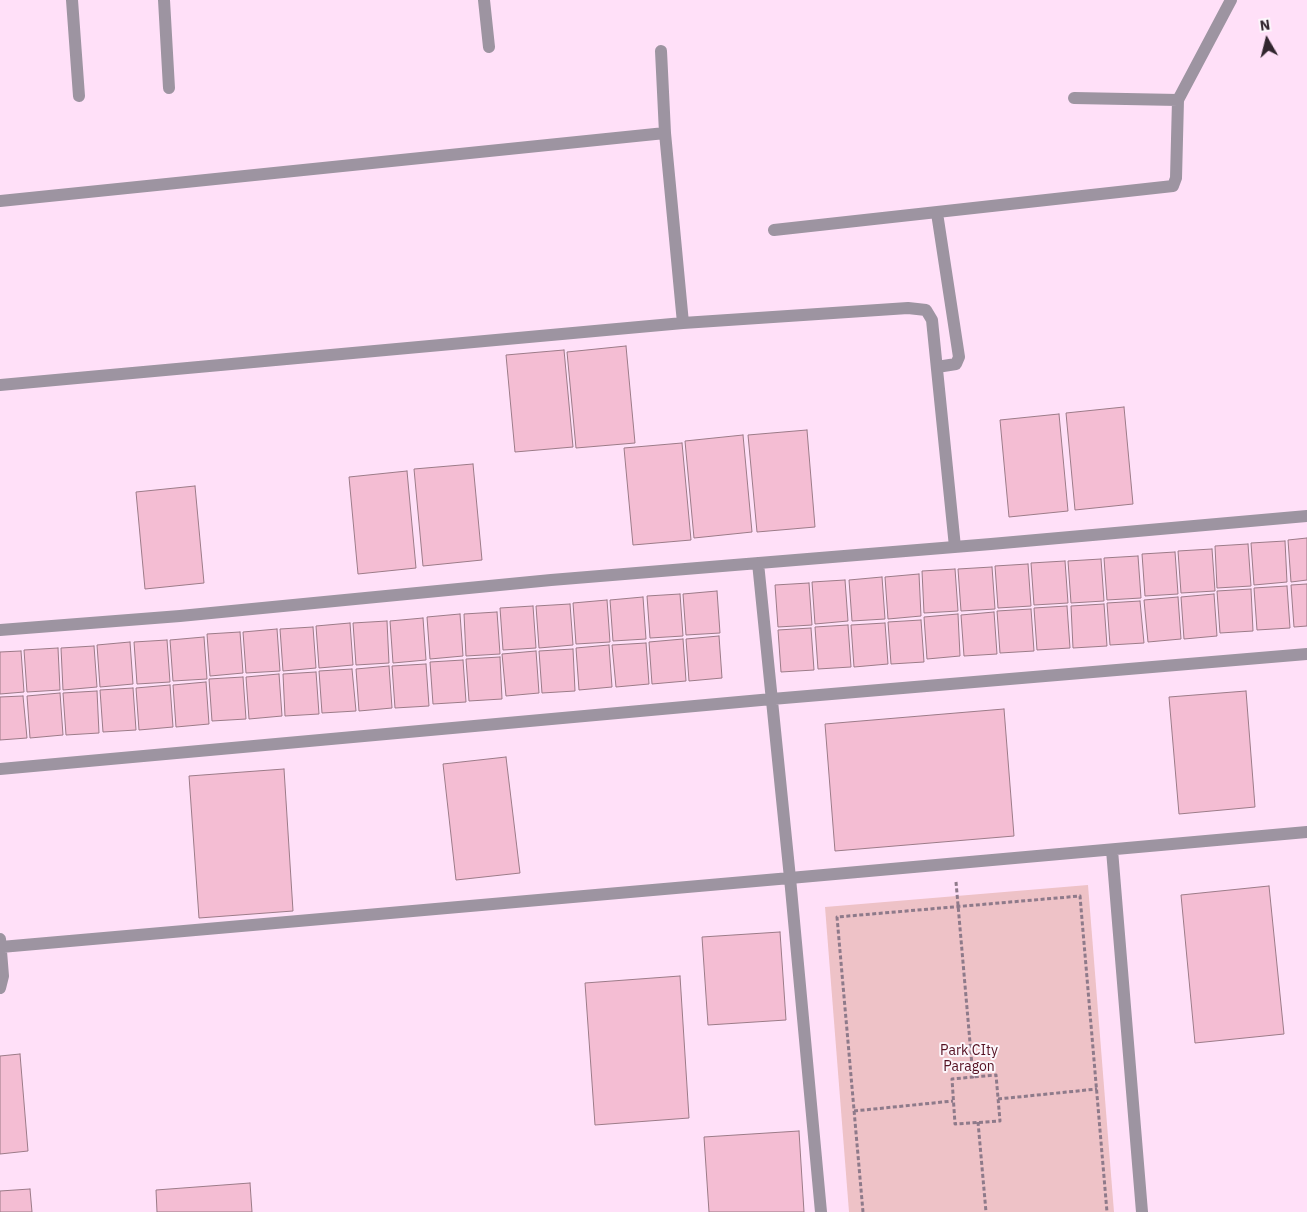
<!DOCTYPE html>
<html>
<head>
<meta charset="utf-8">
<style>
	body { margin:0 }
	#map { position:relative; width:1307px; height:1212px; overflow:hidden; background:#ffe0f8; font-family:"IBM Plex Sans",sans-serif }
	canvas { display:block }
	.north { position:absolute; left:1242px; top:15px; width:50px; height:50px; -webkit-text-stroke:4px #fcf6fb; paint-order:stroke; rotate:352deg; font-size:14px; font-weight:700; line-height:20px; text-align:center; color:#31252e }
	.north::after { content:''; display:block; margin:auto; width:18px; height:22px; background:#31252e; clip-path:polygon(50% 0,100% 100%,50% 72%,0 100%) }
</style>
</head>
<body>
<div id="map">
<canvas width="1307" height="1212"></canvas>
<div class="north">N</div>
</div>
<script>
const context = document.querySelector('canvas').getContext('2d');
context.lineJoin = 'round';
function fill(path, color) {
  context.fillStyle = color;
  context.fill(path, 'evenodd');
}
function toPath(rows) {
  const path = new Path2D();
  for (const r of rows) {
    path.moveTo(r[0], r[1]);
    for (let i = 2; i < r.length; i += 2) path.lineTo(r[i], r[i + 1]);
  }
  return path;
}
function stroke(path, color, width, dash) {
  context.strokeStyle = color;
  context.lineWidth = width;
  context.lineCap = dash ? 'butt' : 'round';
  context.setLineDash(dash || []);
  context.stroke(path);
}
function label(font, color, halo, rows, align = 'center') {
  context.font = font + ' "IBM Plex Sans",sans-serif';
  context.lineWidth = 4;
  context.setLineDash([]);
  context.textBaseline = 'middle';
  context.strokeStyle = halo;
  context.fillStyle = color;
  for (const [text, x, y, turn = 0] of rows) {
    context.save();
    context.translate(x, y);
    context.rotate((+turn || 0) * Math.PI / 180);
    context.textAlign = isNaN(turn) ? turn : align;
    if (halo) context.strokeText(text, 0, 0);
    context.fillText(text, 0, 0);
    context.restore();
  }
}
fill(toPath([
	[1088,885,1114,1212,849,1212,825,907]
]), '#eec2c7');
const building = toPath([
	[626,346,635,443,576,448,567,352,626,346],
	[564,350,573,447,515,452,506,355,564,350],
	[1124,407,1133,504,1075,510,1066,413,1124,407],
	[1059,414,1068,511,1009,517,1000,420,1059,414],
	[807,430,815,527,757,532,748,435,807,430],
	[743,435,752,532,694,538,685,441,743,435],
	[682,443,691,540,633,545,624,448,682,443],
	[473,464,482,560,423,566,414,469,473,464],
	[407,471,416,568,358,574,349,477,407,471],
	[195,486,204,583,145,589,136,492,195,486],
	[1307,538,1307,580,1291,582,1288,540,1307,538],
	[1285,541,1287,582,1254,585,1251,543,1285,541],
	[1248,544,1251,586,1217,588,1215,546,1248,544],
	[1212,549,1215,591,1181,593,1178,551,1212,549],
	[1175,552,1178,594,1145,596,1142,554,1175,552],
	[1138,556,1141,598,1107,600,1104,558,1138,556],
	[1101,559,1104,601,1071,603,1068,561,1101,559],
	[1065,561,1068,603,1034,605,1031,563,1065,561],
	[1028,564,1031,606,998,608,995,566,1028,564],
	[992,567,995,609,961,611,958,569,992,567],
	[955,569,958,611,924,613,922,571,955,569],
	[919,574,921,616,888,619,885,577,919,574],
	[882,577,885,619,852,621,849,580,882,577],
	[845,580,848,621,815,624,812,582,845,580],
	[809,583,812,625,778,627,775,585,809,583],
	[1307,584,1307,626,1294,627,1291,585,1307,584],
	[1287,586,1290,628,1257,630,1254,588,1287,586],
	[1251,589,1253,631,1220,633,1217,591,1251,589],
	[717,591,720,633,686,635,683,594,717,591],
	[680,594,683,636,650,638,647,596,680,594],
	[1214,594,1217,636,1184,639,1181,597,1214,594],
	[643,597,646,639,613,641,610,600,643,597],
	[1178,597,1181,639,1148,642,1144,600,1178,597],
	[607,600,610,642,576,644,573,603,607,600],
	[1140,601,1144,643,1110,645,1107,603,1140,601],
	[570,604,573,645,539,648,536,606,570,604],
	[1104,604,1107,646,1073,648,1071,606,1104,604],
	[533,606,536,648,503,650,500,608,533,606],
	[1067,606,1070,648,1037,650,1034,608,1067,606],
	[1031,609,1034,651,1000,653,997,611,1031,609],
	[497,612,500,654,466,656,464,614,497,612],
	[994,612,997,654,964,656,961,615,994,612],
	[460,614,463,656,430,659,427,617,460,614],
	[958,614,960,656,927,659,924,617,958,614],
	[423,618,426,660,393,663,390,621,423,618],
	[921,620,924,662,891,664,888,622,921,620],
	[387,621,389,663,356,665,353,623,387,621],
	[350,623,353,665,319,668,316,626,350,623],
	[885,623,888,664,854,667,851,625,885,623],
	[848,625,851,667,818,669,815,627,848,625],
	[313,627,316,668,283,671,280,629,313,627],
	[811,628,814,670,781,672,778,630,811,628],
	[277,629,280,671,246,673,243,632,277,629],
	[240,632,243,673,210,676,207,634,240,632],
	[719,636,722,678,689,681,686,639,719,636],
	[204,637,207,679,173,681,170,640,204,637],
	[683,639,686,681,652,684,649,642,683,639],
	[167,640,170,682,137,684,134,642,167,640],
	[130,642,133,684,100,687,97,645,130,642],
	[646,643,649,684,616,687,612,645,646,643],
	[609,645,612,687,579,690,576,648,609,645],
	[94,646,97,687,63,690,61,648,94,646],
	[58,648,60,690,27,692,24,650,58,648],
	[573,649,575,691,542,693,539,651,573,649],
	[21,651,24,692,0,694,0,652,21,651],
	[536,651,539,693,506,696,502,654,536,651],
	[500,657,502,699,469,701,466,659,500,657],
	[463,660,466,702,433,704,430,662,463,660],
	[426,664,429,706,395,708,392,666,426,664],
	[389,666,392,708,359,711,356,669,389,666],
	[352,669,356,711,322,713,319,671,352,669],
	[316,672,319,714,285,716,283,674,316,672],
	[279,674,282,716,249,719,246,677,279,674],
	[243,677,246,719,212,721,209,679,243,677],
	[206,682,209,724,176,727,173,685,206,682],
	[170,685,173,727,139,730,136,688,170,685],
	[133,688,136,730,103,732,100,690,133,688],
	[97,691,99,733,66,735,63,693,97,691],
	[1246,691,1255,807,1179,814,1169,697,1246,691],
	[60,693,63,735,30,738,27,696,60,693],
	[23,696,27,738,0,740,0,697,23,696],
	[1004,709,1014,836,835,851,825,724,1004,709],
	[506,757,520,873,456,880,443,764,506,757],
	[284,769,293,911,199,918,189,776,284,769],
	[1269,886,1284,1034,1195,1043,1181,895,1269,886],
	[780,932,786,1020,708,1025,702,937,780,932],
	[680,976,689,1118,595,1125,585,983,680,976],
	[20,1054,28,1151,0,1154,0,1056,20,1054],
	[799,1131,804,1212,709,1212,704,1137,799,1131],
	[250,1183,252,1212,157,1212,156,1190,250,1183],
	[30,1189,32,1212,0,1212,0,1191,30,1189]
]);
fill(building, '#f4bdd3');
stroke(building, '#9c7b88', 1);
stroke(toPath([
	[956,882,973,1077,952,1079,955,1124,1000,1121,996,1075,973,1077],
	[998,1099,1097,1089],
	[854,1111,953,1101],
	[978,1122,986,1212],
	[863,1212,837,917,1080,896,1107,1212]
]), '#8e7a8a', 3, [4, 2.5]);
stroke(toPath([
	[72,0,79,96],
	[164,0,169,88],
	[484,0,489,47],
	[661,51,665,133,683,323],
	[1074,98,1178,100],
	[0,201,665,133],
	[937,213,959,357,956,364,937,367],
	[774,230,1173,186,1176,178,1178,100,1231,0],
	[0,385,683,323,908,308,926,310,932,320,955,547],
	[758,563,790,878,821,1212],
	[0,630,180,616,551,580,991,544,1307,516],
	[0,769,772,699,1307,654],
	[1112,850,1142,1212],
	[0,939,3,976,0,988],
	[1,947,790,878,1307,832]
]), '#9d94a1', 12);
label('14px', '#541021', '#fcf6fb', [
	["Park CIty",969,1051],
	["Paragon",969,1067]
]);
</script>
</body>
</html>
